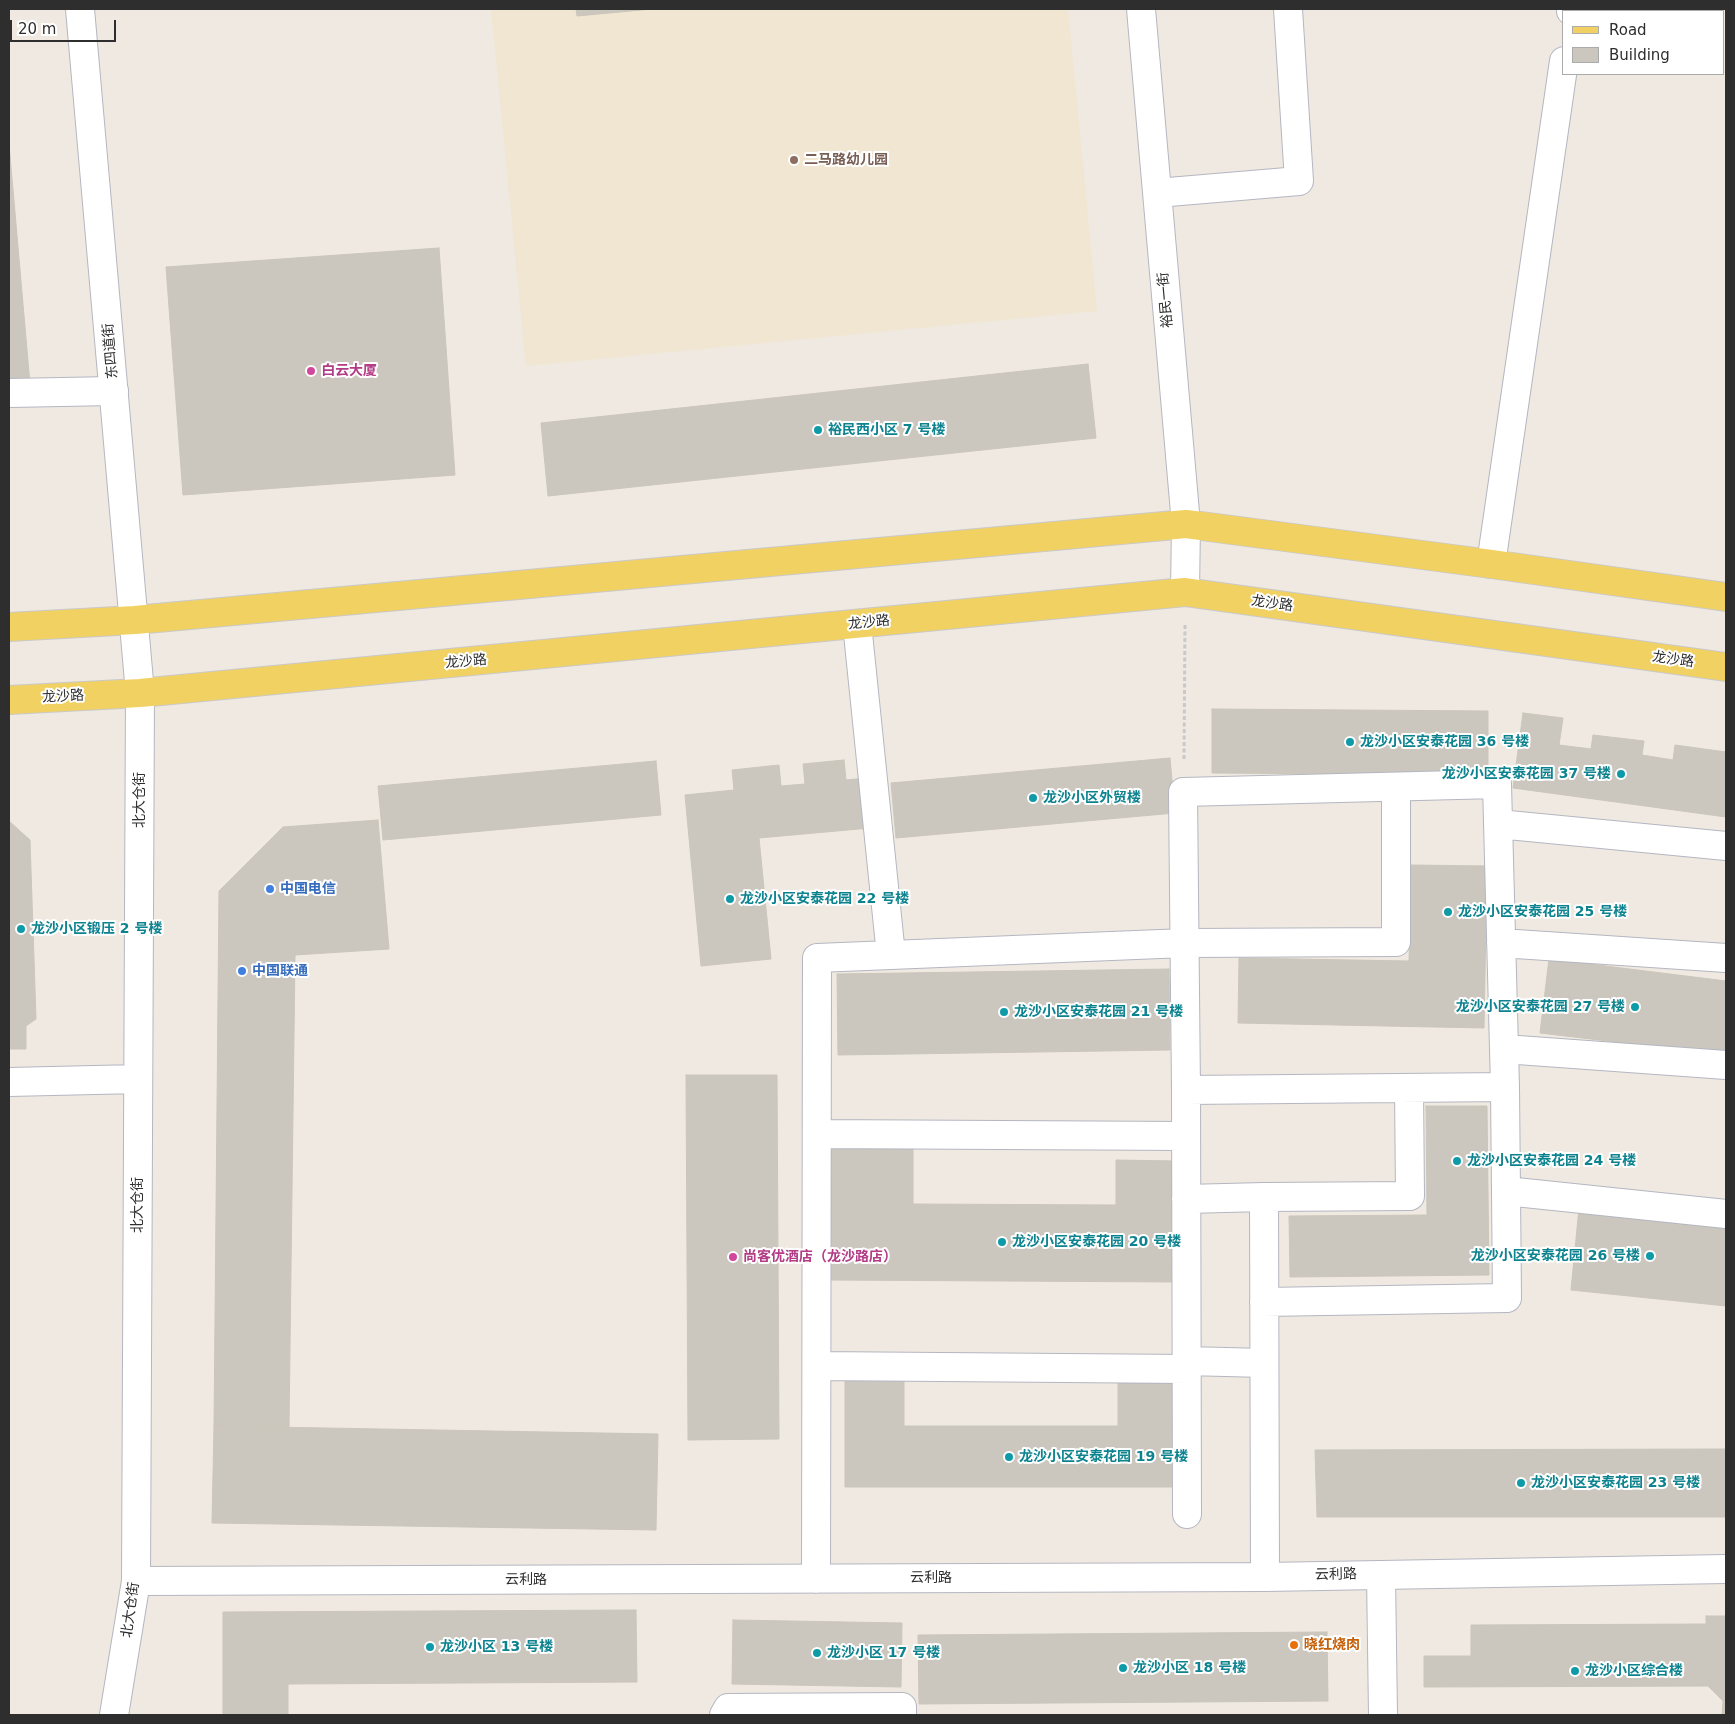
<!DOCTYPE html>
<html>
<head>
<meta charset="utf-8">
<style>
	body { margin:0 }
	#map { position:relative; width:1735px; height:1724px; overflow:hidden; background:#efe9e1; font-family:"DejaVu Sans",sans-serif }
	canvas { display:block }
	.frame { position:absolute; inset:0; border:10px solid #2e2e2e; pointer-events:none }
	.legend { position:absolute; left:1562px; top:10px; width:162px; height:65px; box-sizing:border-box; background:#fff; border:1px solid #ababab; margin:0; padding:6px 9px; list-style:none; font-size:15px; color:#2e2e2e }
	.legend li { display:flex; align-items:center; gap:10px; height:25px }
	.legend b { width:25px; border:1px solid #ababab }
	.scale { position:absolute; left:10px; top:20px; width:106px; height:22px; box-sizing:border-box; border:2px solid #2e2e2e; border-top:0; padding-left:6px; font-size:15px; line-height:18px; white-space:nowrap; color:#2e2e2e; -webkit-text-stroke:4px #fff; paint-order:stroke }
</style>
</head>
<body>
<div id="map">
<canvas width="1735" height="1724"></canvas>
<div class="frame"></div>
<ul class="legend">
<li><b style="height:6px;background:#f2d163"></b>Road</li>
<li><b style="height:14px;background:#cbc7bf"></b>Building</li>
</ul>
<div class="scale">20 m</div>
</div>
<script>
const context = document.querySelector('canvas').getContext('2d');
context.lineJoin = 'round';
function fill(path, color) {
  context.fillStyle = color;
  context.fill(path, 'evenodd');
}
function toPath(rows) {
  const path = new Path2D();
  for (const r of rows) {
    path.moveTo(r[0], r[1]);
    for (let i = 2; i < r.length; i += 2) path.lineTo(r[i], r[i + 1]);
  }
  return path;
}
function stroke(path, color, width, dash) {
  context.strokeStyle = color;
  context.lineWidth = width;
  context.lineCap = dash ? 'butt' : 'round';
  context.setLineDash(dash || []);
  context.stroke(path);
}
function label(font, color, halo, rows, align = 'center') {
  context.font = font + ' "DejaVu Sans","Noto Sans SC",sans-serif';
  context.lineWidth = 4;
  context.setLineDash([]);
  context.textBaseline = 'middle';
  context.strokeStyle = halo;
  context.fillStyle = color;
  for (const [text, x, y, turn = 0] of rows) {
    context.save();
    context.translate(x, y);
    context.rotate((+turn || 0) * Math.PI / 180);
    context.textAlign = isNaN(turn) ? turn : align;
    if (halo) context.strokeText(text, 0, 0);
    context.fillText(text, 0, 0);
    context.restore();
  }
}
fill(toPath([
	[491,9,1068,9,1097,311,526,366]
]), '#f0e6d1');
const building = toPath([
	[576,9,652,9,577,16,576,9],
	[9,144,30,384,9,385,9,144],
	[439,248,455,475,183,495,166,267,439,248],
	[1088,364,1096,438,548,496,541,423,1088,364],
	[1212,709,1488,711,1488,775,1212,773,1212,709],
	[1523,713,1563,718,1559,745,1591,749,1593,735,1644,741,1642,755,1673,760,1675,745,1726,752,1726,817,1513,788,1523,713],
	[1170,758,1175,813,896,838,891,783,1170,758],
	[844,760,846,780,866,778,870,828,759,838,771,959,701,966,685,795,734,790,732,770,779,765,781,786,805,784,803,764,844,760],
	[656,761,661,815,383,840,378,786,656,761],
	[378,820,389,949,295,955,289,1427,214,1426,219,891,283,827,378,820],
	[9,821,30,840,36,1019,26,1026,26,1049,9,1049,9,821],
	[1411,865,1487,866,1484,1028,1238,1023,1239,958,1409,961,1411,865],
	[1549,959,1726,981,1726,1055,1540,1033,1549,959],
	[1169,969,1170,1050,838,1055,837,974,1169,969],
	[686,1075,777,1075,779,1439,688,1440,686,1075],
	[1426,1106,1487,1106,1489,1275,1290,1277,1289,1216,1427,1215,1426,1106],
	[830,1147,913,1147,913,1204,1116,1205,1116,1160,1176,1161,1175,1282,829,1280,830,1147],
	[1579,1208,1726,1222,1726,1306,1571,1290,1579,1208],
	[845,1377,904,1377,904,1426,1118,1426,1118,1380,1174,1380,1174,1487,845,1487,845,1377],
	[214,1426,658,1434,656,1530,212,1523,214,1426],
	[1726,1449,1726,1517,1317,1517,1315,1450,1726,1449],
	[636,1610,637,1682,288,1684,288,1715,223,1715,223,1612,636,1610],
	[1706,1616,1726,1616,1726,1715,1722,1715,1723,1701,1708,1686,1424,1687,1424,1656,1471,1656,1471,1625,1706,1624,1706,1616],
	[733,1620,902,1623,901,1687,732,1684,733,1620],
	[1327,1632,1328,1701,919,1704,918,1635,1327,1632]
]);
fill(building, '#cbc7bf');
stroke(building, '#cbc5ba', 1);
const street = toPath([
	[1141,9,1186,524,1185,592],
	[1571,11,1571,9],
	[1157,193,1299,181,1288,9],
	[9,393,114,391],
	[1491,564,1564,61],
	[857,624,891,955],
	[1498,824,1726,846],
	[1501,943,1726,958],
	[1504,1049,1726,1065],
	[9,1082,138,1079],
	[1186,1090,1505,1087],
	[817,1134,1186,1136],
	[1506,1191,1726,1214],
	[1264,1197,1410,1196,1409,1088],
	[1186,1199,1264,1197,1265,1577],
	[1187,1361,1264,1363],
	[817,1366,1187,1369],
	[1187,1514,1186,1090,1183,792,1497,784,1505,1087,1507,1298,1264,1302],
	[1381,1575,1383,1715],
	[816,1579,817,958,1185,943,1396,942,1396,787],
	[136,1581,1265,1577,1726,1569],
	[114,1715,136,1581,140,693],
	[724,1715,728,1708,902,1707,902,1715]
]);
const secondary = toPath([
	[80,9,140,693]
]);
const primary = toPath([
	[9,627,135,620,1186,524,1491,564,1726,597],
	[9,700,140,693,1185,592,1726,667]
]);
stroke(street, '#b4b7c1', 30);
stroke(secondary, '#b4b7c1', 30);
stroke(primary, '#c9c9c9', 30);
stroke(toPath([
	[1184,759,1185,625]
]), '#c9c9c9', 3, [4, 2.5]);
stroke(street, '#fff', 28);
stroke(secondary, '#fff', 28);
stroke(primary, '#f2d163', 28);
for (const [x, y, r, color] of [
	[794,160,5,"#8d6e63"],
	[311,371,5,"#d1479c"],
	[818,430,5,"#0f9aa8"],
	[1350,742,5,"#0f9aa8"],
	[1621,774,5,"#0f9aa8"],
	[1033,798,5,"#0f9aa8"],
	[270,889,5,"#3f7fe0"],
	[730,899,5,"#0f9aa8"],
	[1448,912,5,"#0f9aa8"],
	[21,929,5,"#0f9aa8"],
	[242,971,5,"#3f7fe0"],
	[1635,1007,5,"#0f9aa8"],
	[1004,1012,5,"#0f9aa8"],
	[1457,1161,5,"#0f9aa8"],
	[1002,1242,5,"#0f9aa8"],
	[1650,1256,5,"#0f9aa8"],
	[733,1257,5,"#d1479c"],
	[1009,1457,5,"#0f9aa8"],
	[1521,1483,5,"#0f9aa8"],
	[1294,1645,5,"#e8710a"],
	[430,1647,5,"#0f9aa8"],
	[817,1653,5,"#0f9aa8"],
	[1123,1668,5,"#0f9aa8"],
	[1575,1671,5,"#0f9aa8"]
]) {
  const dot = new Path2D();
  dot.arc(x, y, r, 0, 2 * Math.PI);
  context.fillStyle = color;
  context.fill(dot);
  stroke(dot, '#fff', 2);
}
label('bold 14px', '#785e54', '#fff', [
	["二马路幼儿园",804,160]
], 'left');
label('14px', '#2e2e2e', '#fff', [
	["裕民一街",1166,300,-95],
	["东四道街",111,351,-95],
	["龙沙路",1272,604,8],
	["龙沙路",869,623,-6],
	["龙沙路",1673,660,8],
	["龙沙路",466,662,-5],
	["龙沙路",63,697,-3],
	["北大仓街",140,800,-90],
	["北大仓街",138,1205,-90],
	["云利路",1336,1575,-1],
	["云利路",931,1578],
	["云利路",526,1580],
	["北大仓街",131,1610,-82]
]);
label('bold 14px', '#b23c85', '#fff', [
	["白云大厦",321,371],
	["尚客优酒店（龙沙路店）",743,1257]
], 'left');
label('bold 14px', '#0d838f', '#fff', [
	["裕民西小区 7 号楼",828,430],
	["龙沙小区安泰花园 36 号楼",1360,742],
	["龙沙小区安泰花园 37 号楼",1611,774,"right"],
	["龙沙小区外贸楼",1043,798],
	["龙沙小区安泰花园 22 号楼",740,899],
	["龙沙小区安泰花园 25 号楼",1458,912],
	["龙沙小区锻压 2 号楼",31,929],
	["龙沙小区安泰花园 27 号楼",1625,1007,"right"],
	["龙沙小区安泰花园 21 号楼",1014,1012],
	["龙沙小区安泰花园 24 号楼",1467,1161],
	["龙沙小区安泰花园 20 号楼",1012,1242],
	["龙沙小区安泰花园 26 号楼",1640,1256,"right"],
	["龙沙小区安泰花园 19 号楼",1019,1457],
	["龙沙小区安泰花园 23 号楼",1531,1483],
	["龙沙小区 13 号楼",440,1647],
	["龙沙小区 17 号楼",827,1653],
	["龙沙小区 18 号楼",1133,1668],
	["龙沙小区综合楼",1585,1671]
], 'left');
label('bold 14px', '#366cbe', '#fff', [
	["中国电信",280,889],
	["中国联通",252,971]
], 'left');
label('bold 14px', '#c56008', '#fff', [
	["晓红烧肉",1304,1645]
], 'left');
</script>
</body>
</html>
